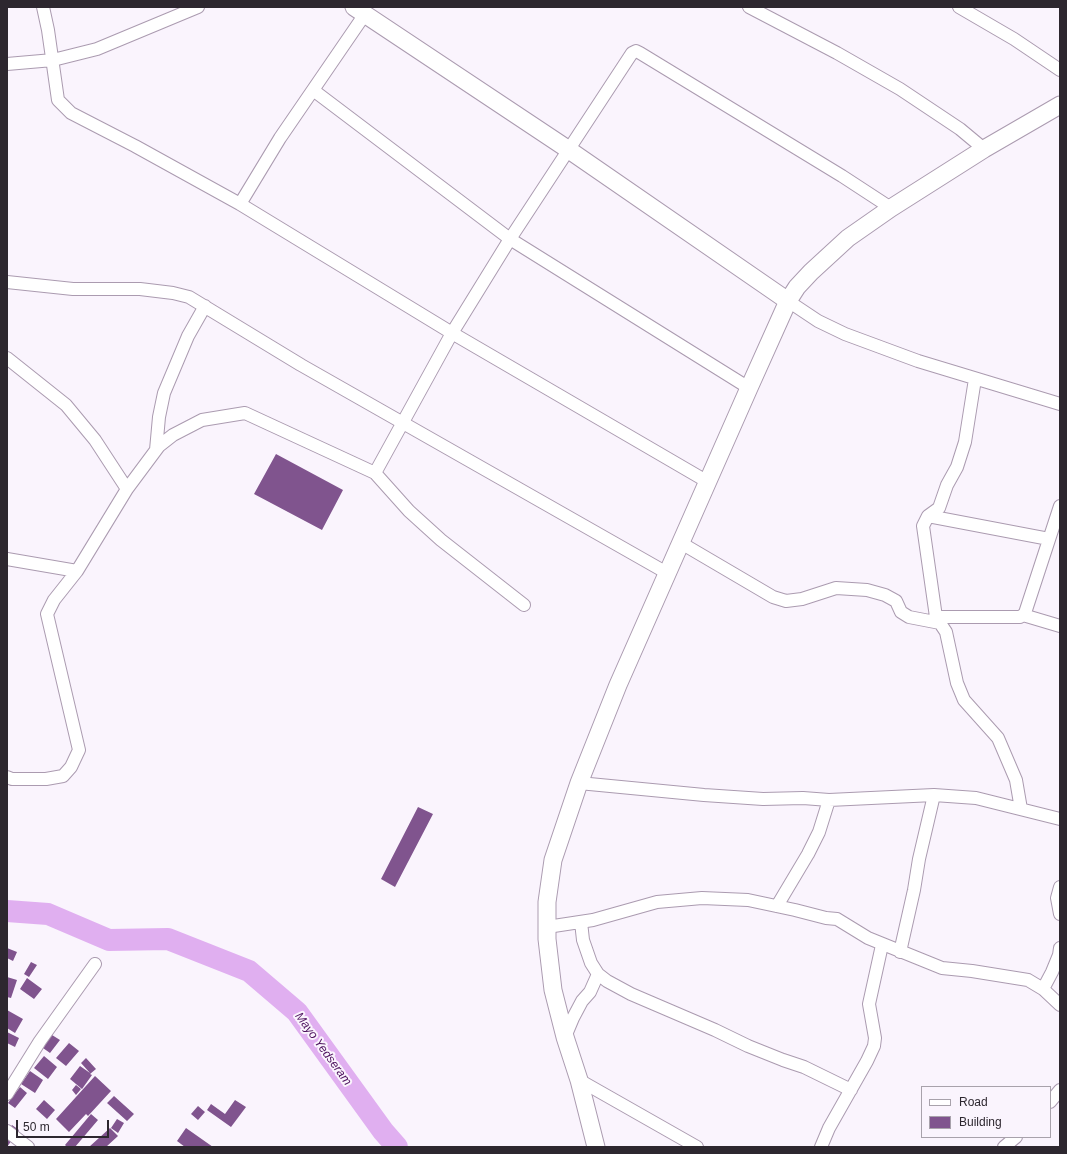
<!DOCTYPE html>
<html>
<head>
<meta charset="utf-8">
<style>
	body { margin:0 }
	#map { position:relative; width:1067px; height:1154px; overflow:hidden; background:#faf4fd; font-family:Helvetica,sans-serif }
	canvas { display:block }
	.frame { position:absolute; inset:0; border:8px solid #2d272f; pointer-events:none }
	.legend { position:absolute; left:921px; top:1086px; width:130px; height:52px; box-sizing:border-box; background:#faf4fd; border:1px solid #a8a2ab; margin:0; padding:5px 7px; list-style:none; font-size:12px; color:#2d272f }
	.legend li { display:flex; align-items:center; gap:8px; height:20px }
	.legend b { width:20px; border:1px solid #a8a2ab }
	.scale { position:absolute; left:16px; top:1120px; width:93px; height:18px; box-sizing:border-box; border:2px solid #2d272f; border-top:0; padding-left:5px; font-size:12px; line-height:14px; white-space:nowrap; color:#2d272f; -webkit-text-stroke:3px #faf4fd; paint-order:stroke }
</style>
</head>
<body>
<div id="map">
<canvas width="1067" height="1154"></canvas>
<div class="frame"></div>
<ul class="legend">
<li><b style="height:5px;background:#fff"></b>Road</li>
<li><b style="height:11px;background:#80548e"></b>Building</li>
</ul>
<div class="scale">50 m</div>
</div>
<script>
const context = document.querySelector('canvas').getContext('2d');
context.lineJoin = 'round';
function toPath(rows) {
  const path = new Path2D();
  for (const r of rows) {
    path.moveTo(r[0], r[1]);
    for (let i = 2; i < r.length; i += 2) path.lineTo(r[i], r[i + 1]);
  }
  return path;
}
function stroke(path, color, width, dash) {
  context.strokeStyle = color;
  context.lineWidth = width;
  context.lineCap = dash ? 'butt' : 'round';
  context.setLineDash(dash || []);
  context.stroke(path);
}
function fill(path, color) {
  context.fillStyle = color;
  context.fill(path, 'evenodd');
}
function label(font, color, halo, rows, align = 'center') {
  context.font = font + ' Helvetica,sans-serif';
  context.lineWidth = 4;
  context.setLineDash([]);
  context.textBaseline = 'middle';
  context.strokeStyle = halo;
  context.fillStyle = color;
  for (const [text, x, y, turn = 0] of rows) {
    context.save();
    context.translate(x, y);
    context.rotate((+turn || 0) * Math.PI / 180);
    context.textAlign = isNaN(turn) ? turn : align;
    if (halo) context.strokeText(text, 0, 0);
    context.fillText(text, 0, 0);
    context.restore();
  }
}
stroke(toPath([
	[7,911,48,914,109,940,168,939,249,971,297,1012,383,1131,397,1147]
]), '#e0aff0', 22);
fill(toPath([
	[276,454,343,490,322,530,254,494],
	[418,807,433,814,395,887,381,879],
	[7,948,17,952,13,961,7,958],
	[31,962,37,965,29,977,24,974],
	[7,977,17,980,11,998,7,997],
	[27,978,42,989,34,999,20,989],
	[7,1010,23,1019,15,1033,7,1028],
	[7,1032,19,1038,15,1047,7,1043],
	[52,1035,60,1040,50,1053,43,1048],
	[69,1043,79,1051,66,1066,56,1058],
	[44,1056,57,1067,48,1079,34,1068],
	[86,1058,96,1069,90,1074,92,1075,82,1089,70,1079,80,1066,90,1073,81,1063],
	[30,1071,43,1080,35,1093,21,1084],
	[95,1076,111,1091,88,1116,86,1114,69,1132,56,1119],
	[76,1085,81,1089,76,1095,72,1090],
	[20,1087,27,1093,15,1108,8,1103],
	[114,1096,134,1114,127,1121,107,1103],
	[44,1100,55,1110,47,1119,36,1109],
	[235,1100,246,1107,231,1127,207,1110,211,1104,225,1114],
	[198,1106,205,1112,198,1120,191,1114],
	[91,1114,98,1120,75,1147,67,1147,65,1145],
	[117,1119,124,1123,118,1133,111,1128],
	[12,1125,19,1130,7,1147,7,1132],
	[110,1128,118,1136,106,1147,89,1147],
	[186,1128,213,1147,185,1147,177,1141]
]), '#80548e');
const minor = toPath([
	[43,7,48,30,58,100,71,113,135,146,240,204,452,333,708,482],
	[749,7,837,53,900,89,960,129,984,149],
	[959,7,1014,39,1060,70],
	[7,64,53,60,97,49,198,7],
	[313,90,510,239,749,388],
	[240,204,280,138,365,14],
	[7,282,73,289,140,289,173,293,189,297,301,365,667,573],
	[788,301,818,321,845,334,918,361,1060,404],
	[7,358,66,405,95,440,127,489],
	[975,379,965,442,957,467,947,485,939,508,928,516,923,526,936,617,946,632,957,683,964,700,998,738,1016,780,1021,809],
	[156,450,159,417,164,393,188,336,205,306],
	[375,473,452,333,510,239,632,53,636,51,640,53,842,176,891,208],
	[928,516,1049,539],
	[681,543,773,597,786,601,802,599,836,588,867,590,885,595,896,601,901,612,909,617,940,623],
	[7,559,77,571],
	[1023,615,1025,613,1060,506],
	[936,617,1020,617,1023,615,1060,626],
	[7,777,12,779,46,779,63,776,71,767,79,750,47,614,54,600,77,571,127,489,159,446,173,435,202,420,245,413,375,473,409,511,441,540,524,605],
	[579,783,704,795,763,799,803,798,829,800,934,795,976,798,1060,819],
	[1060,887,1057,898,1060,914],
	[777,906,808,854,819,832,829,800],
	[581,922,583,940,591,963,598,974,607,981,631,994,715,1030,748,1046,783,1060,804,1067,851,1090],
	[547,927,593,920,657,902,702,898,748,900,795,910,826,918,837,919,868,938,942,968,972,971,1028,980,1043,989,1060,1005],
	[900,952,914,890,919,859,934,795],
	[1043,989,1052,972,1059,955,1060,948],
	[565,1037,573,1018,582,1001,590,992,598,974],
	[579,1080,697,1147],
	[7,1094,40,1041,95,964],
	[1050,1102,1060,1090],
	[7,1131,28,1147],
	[821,1147,829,1128,867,1061,874,1046,875,1038,869,1004,882,945],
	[1004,1147,1016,1137]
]);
const secondary = toPath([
	[354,7,569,150,788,301],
	[596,1147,579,1080,565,1037,553,990,547,939,547,902,553,860,579,783,618,685,749,388,788,301,797,287,811,272,848,238,891,208,984,149,1060,105]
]);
stroke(minor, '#ab9bb0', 14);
stroke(secondary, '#ab9bb0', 19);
stroke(minor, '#fff', 12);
stroke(secondary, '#fff', 17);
label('italic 12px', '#4d125e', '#faf4fd', [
	["Mayo Yedseram",323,1049,54]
]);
</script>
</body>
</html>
